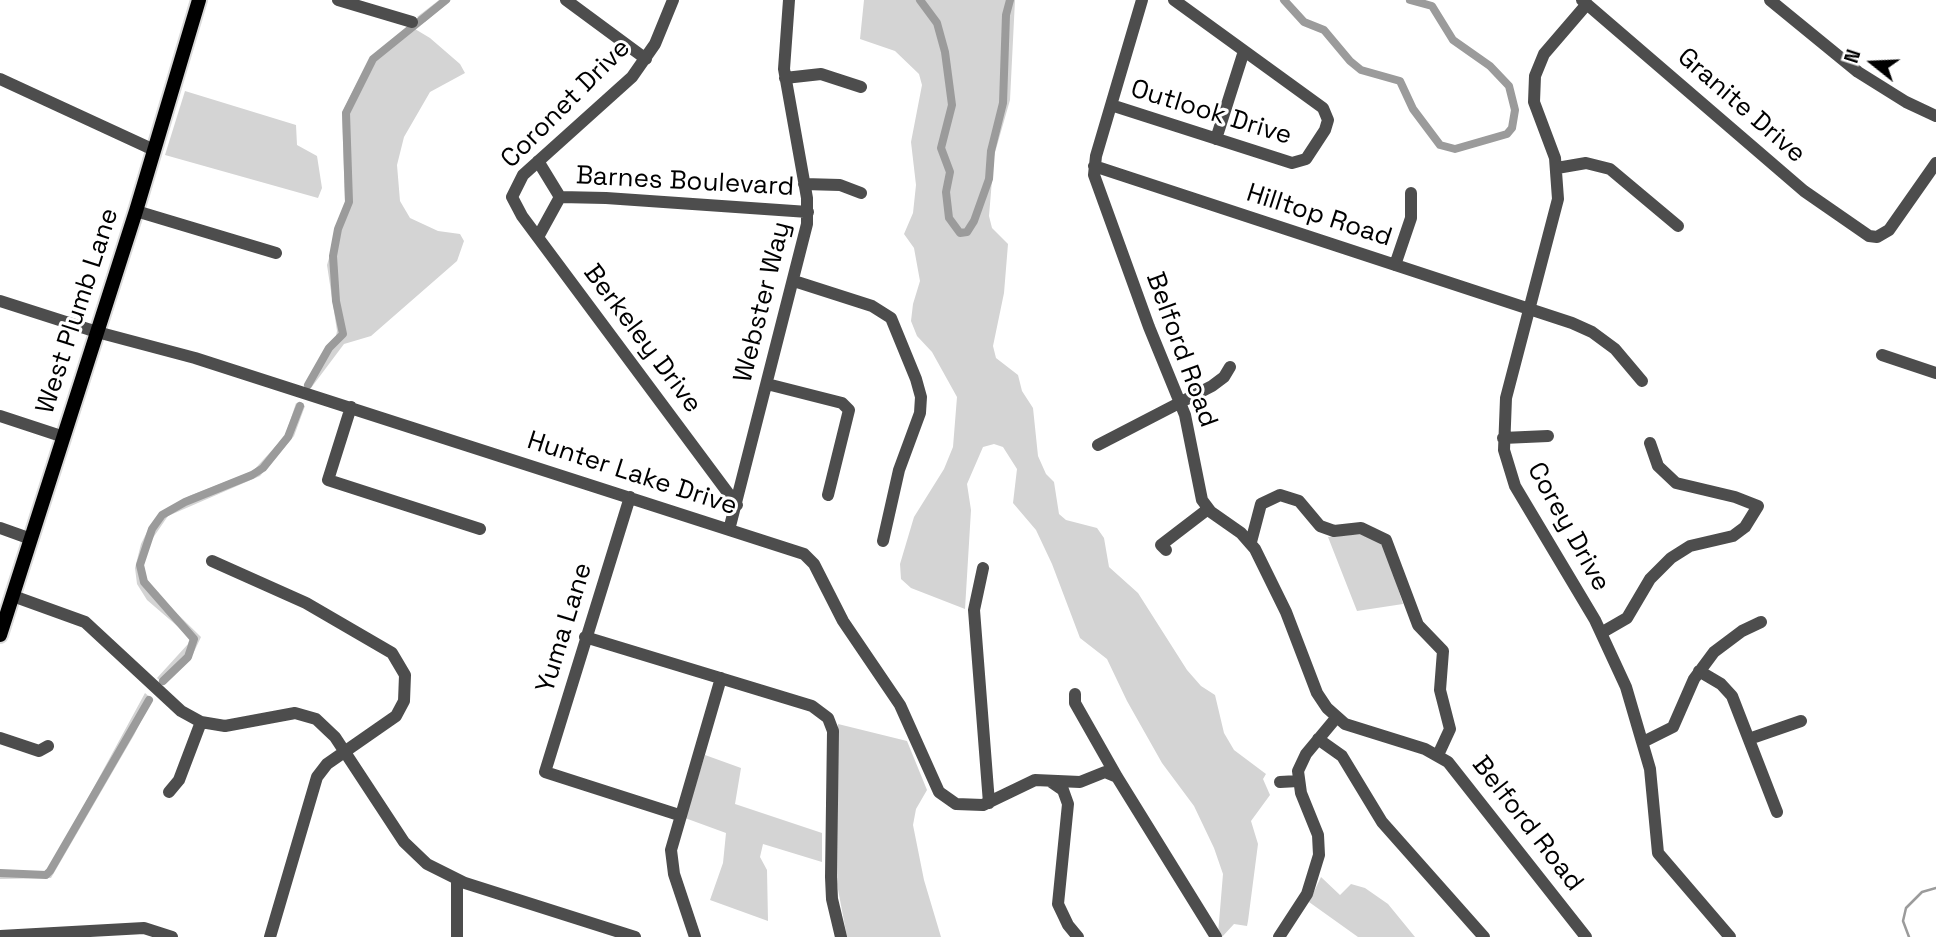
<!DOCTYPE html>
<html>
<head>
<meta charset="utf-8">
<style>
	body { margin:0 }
	#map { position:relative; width:1936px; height:937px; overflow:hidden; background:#fff; font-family:"Space Grotesk",sans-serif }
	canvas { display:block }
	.north { position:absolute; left:1838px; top:28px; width:70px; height:70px; -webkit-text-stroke:5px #fff; paint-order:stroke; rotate:288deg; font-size:19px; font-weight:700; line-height:28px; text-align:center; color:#000 }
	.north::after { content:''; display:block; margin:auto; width:24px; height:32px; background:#000; clip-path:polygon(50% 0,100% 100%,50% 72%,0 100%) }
</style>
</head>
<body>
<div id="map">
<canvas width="1936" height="937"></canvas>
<div class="north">N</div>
</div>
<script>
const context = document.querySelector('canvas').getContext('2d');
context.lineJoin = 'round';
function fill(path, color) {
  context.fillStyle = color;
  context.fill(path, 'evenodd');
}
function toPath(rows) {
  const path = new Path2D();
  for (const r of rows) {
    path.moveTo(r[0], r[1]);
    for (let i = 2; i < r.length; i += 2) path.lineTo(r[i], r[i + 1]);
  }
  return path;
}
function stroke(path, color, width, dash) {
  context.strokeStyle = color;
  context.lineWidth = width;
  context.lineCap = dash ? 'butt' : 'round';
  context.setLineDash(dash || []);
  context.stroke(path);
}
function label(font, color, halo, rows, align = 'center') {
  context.font = font + ' "Space Grotesk",sans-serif';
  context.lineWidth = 6;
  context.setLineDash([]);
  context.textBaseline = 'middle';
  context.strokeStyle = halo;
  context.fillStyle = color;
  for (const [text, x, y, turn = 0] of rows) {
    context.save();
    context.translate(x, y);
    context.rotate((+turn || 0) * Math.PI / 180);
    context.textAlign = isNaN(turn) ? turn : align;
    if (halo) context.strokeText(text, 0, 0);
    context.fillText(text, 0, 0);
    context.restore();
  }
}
fill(toPath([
	[439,0,451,0,425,22,417,17],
	[864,0,1015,0,1010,100,994,156,989,216,992,228,1008,244,1004,293,993,346,996,358,1018,375,1022,391,1033,408,1038,456,1046,474,1054,482,1059,514,1066,520,1097,528,1104,538,1109,567,1138,593,1187,670,1201,686,1215,695,1224,733,1234,750,1266,774,1263,779,1270,795,1251,821,1258,844,1248,921,1247,926,1234,924,1222,937,1218,933,1219,922,1223,874,1214,848,1194,806,1162,763,1127,701,1107,659,1080,638,1052,564,1036,530,1013,503,1017,469,1003,447,994,444,983,447,967,484,971,510,965,609,911,588,901,579,900,564,914,517,944,469,953,447,957,397,932,352,917,336,911,321,913,304,920,281,914,248,904,234,913,213,916,185,911,142,922,85,919,74,895,51,860,39],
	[410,26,430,38,460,64,465,73,430,92,404,137,397,165,400,201,410,218,438,231,460,234,464,241,457,261,371,336,344,344,311,388,305,386,335,341,337,331,327,265,345,203,342,112,370,58],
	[185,91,296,125,297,145,317,156,322,188,318,198,165,155],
	[296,403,305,406,294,436,260,476,168,516,146,548,142,564,145,582,201,637,193,654,164,684,157,678,188,644,190,637,147,600,137,584,135,568,141,544,150,526,166,509,189,496,253,471,285,436],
	[1362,534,1378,541,1385,548,1403,604,1357,611,1328,537],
	[145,693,152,699,134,735,51,878,0,879,0,872,44,874,50,868],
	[838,724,907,741,927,790,916,809,913,825,924,880,941,937,847,937,837,884],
	[705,755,741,768,735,804,822,833,822,862,763,844,760,857,767,870,768,921,710,900,723,863,726,833,685,818],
	[1321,877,1340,895,1351,884,1365,888,1388,904,1415,937,1358,937,1309,902]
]), '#d4d4d4');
stroke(toPath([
	[1909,937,1903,921,1906,908,1922,892,1936,888]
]), '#9b9b9b', 2.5);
stroke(toPath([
	[920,0,937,23,945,52,952,105,941,148,950,172,946,192,949,218,960,233,967,232,974,221,989,179,991,151,1003,103,1006,15,1010,0],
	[1284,0,1304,22,1324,30,1350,61,1361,70,1400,81,1413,109,1440,145,1455,149,1507,134,1512,128,1515,110,1509,86,1490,66,1453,40,1432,6,1410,0],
	[308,385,329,348,343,334,336,301,333,256,338,229,349,202,346,113,373,59,446,0],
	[163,681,188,657,194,639,144,582,140,565,152,529,162,515,185,502,252,475,263,468,288,437,300,406],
	[0,873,46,875,50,871,149,700]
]), '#9b9b9b', 8);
const major = toPath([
	[0,635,136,211,199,0]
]);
stroke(major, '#dbdbdb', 18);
stroke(toPath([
	[338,0,412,22],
	[566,0,646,59],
	[673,0,655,44,632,77,523,175,512,197,522,216,737,505],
	[1142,0,1096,156,1094,175,1149,327,1185,415,1202,500,1211,512,1241,533,1255,549,1286,612,1317,693,1327,708,1345,724,1425,749,1448,762,1586,937],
	[1582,0,1804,191,1869,236,1877,237,1889,230,1936,163],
	[1770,0,1858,72,1906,102,1936,116],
	[1587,4,1544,54,1535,76,1534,102,1555,158,1558,199,1506,398,1504,450,1515,486,1595,620,1626,687,1650,769,1658,853,1730,937],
	[785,78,821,74,861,87],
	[0,79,154,150],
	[1111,105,1292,163,1306,159,1325,130,1328,120,1323,108,1174,0],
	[1216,139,1244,51],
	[538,161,560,197,606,198,808,212],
	[1094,166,1572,323,1592,332,1615,349,1642,381],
	[1557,168,1586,163,1610,169,1678,226],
	[804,184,840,185,861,193],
	[136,211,276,253],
	[538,237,560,197],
	[1395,265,1411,218,1411,193],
	[794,281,872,306,891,318,916,379,921,397,920,413,899,470,883,541],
	[0,301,97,332,195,358,804,554,814,564,843,621,900,705,939,792,956,804,983,805,1035,780,1080,782,1105,772,1117,777],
	[1882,355,1936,373],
	[767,384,842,403,849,410,828,495],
	[351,407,328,480,480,529],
	[0,416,64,437],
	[1503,438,1548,436],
	[1098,445,1212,386,1224,377,1230,367],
	[630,497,545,772,679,815],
	[0,528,31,539],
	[729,530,807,224,807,198,784,69,789,0],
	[1251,542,1261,504,1280,495,1299,501,1320,526,1334,531,1361,528,1386,540,1418,625,1443,651,1440,690,1450,729,1438,755],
	[1166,550,1161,545,1208,509],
	[212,561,306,603,392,653,405,675,404,701,396,716,327,764,317,777,270,937],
	[983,568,974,610,989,803],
	[13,596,85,622,181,711,201,722,225,726,295,713,316,719,335,737,404,842,427,864,465,883,635,937],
	[1601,633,1627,618,1650,579,1671,558,1690,546,1733,536,1745,527,1758,506,1735,497,1676,483,1658,466,1650,443],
	[585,637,812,706,828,718,833,731,831,877,832,899,841,937],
	[1699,671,1721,684,1732,696,1777,812],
	[1075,694,1075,703,1117,777,1216,937],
	[0,738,39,751,48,746],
	[1318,739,1342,756,1382,822,1484,937],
	[1749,739,1801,721],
	[1643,742,1673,727,1694,679,1714,652,1742,631,1761,622],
	[1050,781,1063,790,1068,804,1058,904,1068,925,1078,937],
	[1280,782,1298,781],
	[169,792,179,780,201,722],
	[457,880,457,937],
	[0,936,144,928,172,937],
	[695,937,674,874,671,850,721,678],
	[1279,937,1307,894,1319,855,1318,835,1301,793,1298,771,1306,754,1336,718]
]), '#4d4d4d', 12);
stroke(major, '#000', 14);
label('26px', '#000', '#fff', [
	["Coronet Drive",566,104,-45],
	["Granite Drive",1741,106,41],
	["Outlook Drive",1211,113,17],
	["Barnes Boulevard",685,182,3],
	["Hilltop Road",1319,216,18],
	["Webster Way",763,302,-76],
	["West Plumb Lane",78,311,-72],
	["Berkeley Drive",642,339,53],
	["Belford Road",1181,350,70],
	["Hunter Lake Drive",632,474,18],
	["Corey Drive",1568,527,61],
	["Yuma Lane",565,628,-73],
	["Belford Road",1527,824,52]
]);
</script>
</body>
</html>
